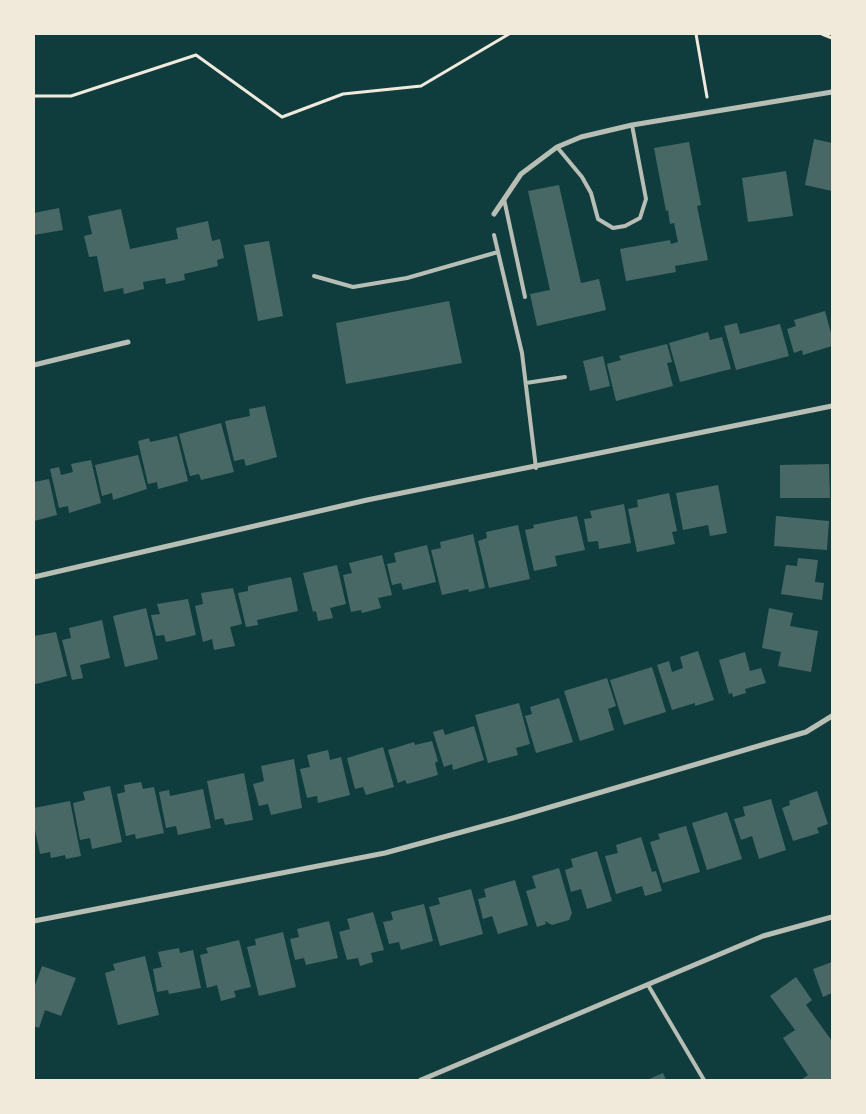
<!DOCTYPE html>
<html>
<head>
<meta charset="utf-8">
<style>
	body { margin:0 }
	#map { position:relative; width:866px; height:1114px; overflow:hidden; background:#0f3d3e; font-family:Montserrat,sans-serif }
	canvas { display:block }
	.frame { position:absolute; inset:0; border:35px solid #f1e9da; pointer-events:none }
</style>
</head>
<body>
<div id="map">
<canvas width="866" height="1114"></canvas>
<div class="frame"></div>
</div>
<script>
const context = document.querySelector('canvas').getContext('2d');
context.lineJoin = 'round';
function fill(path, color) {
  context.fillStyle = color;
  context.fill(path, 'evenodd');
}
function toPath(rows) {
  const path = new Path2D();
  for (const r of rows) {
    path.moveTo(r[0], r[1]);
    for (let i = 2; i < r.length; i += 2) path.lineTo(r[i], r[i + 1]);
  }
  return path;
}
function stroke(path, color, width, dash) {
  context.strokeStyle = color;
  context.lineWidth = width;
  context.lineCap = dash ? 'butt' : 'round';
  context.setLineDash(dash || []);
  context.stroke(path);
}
fill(toPath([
	[814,139,832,143,832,191,805,185],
	[689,142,701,205,697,206,708,260,675,266,676,272,626,281,620,249,670,240,671,244,678,242,674,223,670,224,668,210,666,211,654,148],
	[786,171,793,216,748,222,742,178],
	[559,185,581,283,599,279,606,310,537,326,530,294,550,290,528,191],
	[59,208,63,230,34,235,34,213],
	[121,209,130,249,178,239,176,228,208,221,212,241,220,239,224,258,217,260,218,266,184,274,185,280,166,284,165,278,143,282,144,289,124,294,123,288,104,292,97,256,89,257,84,236,92,234,88,216],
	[269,241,283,316,258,321,244,245],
	[449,301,462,363,346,384,336,323],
	[825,311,832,337,832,346,803,355,802,350,794,353,787,329,796,326,794,320],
	[737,323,740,334,780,324,789,356,736,370,724,326],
	[708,332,710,340,722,337,731,369,680,382,669,343],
	[667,344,672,362,667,363,673,386,616,401,607,364,621,360,619,356],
	[603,356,610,386,590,391,583,361],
	[265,406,277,457,246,466,244,459,234,461,225,421,250,416,249,409],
	[221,423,234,472,201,480,199,474,190,476,179,434],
	[177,436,188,481,158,489,157,482,148,484,138,441,149,438,150,442],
	[138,455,147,489,113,500,112,493,102,496,95,465],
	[91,460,101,503,69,513,68,506,59,508,50,469,59,467,61,475,73,472,71,464],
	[829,464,830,498,780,498,780,465],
	[49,479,57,515,34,521,34,482],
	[718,485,727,533,710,536,708,525,683,530,676,493],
	[669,493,677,531,672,532,675,544,637,552,628,509,638,507,637,500],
	[624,504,631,543,599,549,598,541,588,542,584,519,592,518,590,511],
	[577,516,585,550,555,556,557,566,534,571,525,530,534,528,533,525],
	[776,516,829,521,827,550,774,546],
	[518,525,530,579,489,588,478,541,487,538,486,532],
	[473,534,485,588,469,592,468,589,442,595,431,550,441,548,440,542],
	[427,545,436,582,403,590,401,583,392,585,387,564,396,562,394,553],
	[382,555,392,595,378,598,381,608,362,613,361,610,351,612,343,575,352,573,349,563],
	[798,558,818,560,815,582,824,583,822,600,781,594,786,565,797,566],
	[337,565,346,604,330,608,333,618,318,621,316,611,313,612,303,573],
	[291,577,298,611,257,620,258,625,246,627,238,593,248,591,248,586],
	[233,588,242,624,230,627,235,646,214,650,212,639,203,642,195,606,203,604,201,593],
	[188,599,196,635,166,642,164,635,156,636,151,615,160,614,157,604],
	[146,608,158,659,125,667,113,616],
	[769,608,793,613,790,626,818,631,811,672,778,666,781,652,762,648],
	[102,620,110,658,80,665,83,678,72,680,62,640,71,638,69,628],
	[56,632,67,676,36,684,34,683,34,636],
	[698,651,714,700,695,706,695,703,672,710,657,665,669,661,672,672,683,668,680,657],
	[745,652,750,671,761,668,766,683,745,689,746,693,733,697,732,693,729,694,719,660],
	[652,667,666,712,624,725,610,680],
	[607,678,616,706,608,709,614,730,580,741,564,691],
	[559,698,573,742,536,753,525,716,532,714,530,707],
	[519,703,530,744,516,748,518,755,488,763,475,715],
	[474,726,484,760,453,770,452,764,444,767,433,732,443,729,445,735],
	[432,741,438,761,435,763,438,775,407,784,405,780,398,783,388,750,414,742,415,745],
	[383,747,394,787,366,795,363,787,355,789,347,758],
	[328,750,330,760,341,757,350,795,318,803,317,796,307,798,300,769,310,767,307,755],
	[294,759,302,808,271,815,268,804,259,806,253,784,264,781,261,766],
	[244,773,253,820,225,825,223,818,215,820,207,781],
	[141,782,143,789,154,787,164,833,136,839,135,834,126,836,117,794,125,792,124,785],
	[110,786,122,842,92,849,90,838,80,840,73,803,85,800,83,792],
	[203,789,211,828,178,835,176,826,166,828,159,792,169,790,170,796],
	[817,791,828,824,817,828,819,833,793,841,782,808,790,805,789,801],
	[771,799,786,850,759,859,752,836,741,840,734,819,745,816,743,807],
	[70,801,81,856,66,859,65,855,51,858,50,852,40,854,34,825,34,808],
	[727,812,742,859,707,870,692,823],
	[686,826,700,872,663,883,650,842,660,839,658,834],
	[641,837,652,872,656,871,662,891,645,896,642,886,616,894,605,856,618,853,616,845],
	[597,851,612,901,587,909,581,889,571,892,565,870,573,867,571,859],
	[559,868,572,913,569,920,552,925,545,921,546,924,537,927,526,891,536,888,532,876],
	[515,880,528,925,498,934,492,916,483,919,478,899,486,897,484,889],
	[471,889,483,934,440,946,429,907,440,904,438,898],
	[424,904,433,941,401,950,399,942,389,944,383,922,393,920,391,912],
	[373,912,384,950,371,953,373,962,360,966,358,958,347,960,339,932,350,929,347,919],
	[329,921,338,958,306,965,304,958,295,960,290,939,299,937,297,929],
	[283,932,296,987,259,996,247,947,256,945,255,939],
	[239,940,251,987,234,991,236,997,221,1001,217,985,207,988,200,955,208,953,206,948],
	[179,948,180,953,193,950,201,988,169,994,168,990,157,992,153,969,162,967,158,952],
	[145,956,159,1015,118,1025,105,973,115,970,113,964],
	[832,962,832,993,823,997,813,969],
	[42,966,76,978,61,1016,45,1010,39,1028,34,1026,34,988],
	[796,977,812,1000,806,1005,832,1041,832,1080,801,1080,808,1075,783,1038,795,1030,770,996],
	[663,1073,666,1080,647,1080]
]), '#486865');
stroke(toPath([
	[696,34,707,97],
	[822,34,832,38],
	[34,96,71,96,196,55,282,117,343,94,421,86,509,34]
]), '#f1e9da', 3);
stroke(toPath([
	[557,147,582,177,591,193,598,219,613,228,625,226,640,218,646,199,632,125],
	[504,199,525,297],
	[494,235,522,353,536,468],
	[314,276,353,287,407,278,498,252],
	[526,383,565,377],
	[648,985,704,1080]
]), '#b8beb3', 4);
stroke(toPath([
	[494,214,521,174,557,147,581,137,632,125,832,92],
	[34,365,128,342],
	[34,577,367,500,832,406],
	[34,921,385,853,513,818,806,732,832,716],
	[421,1080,763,936,832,917]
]), '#b8beb3', 5);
</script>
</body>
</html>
